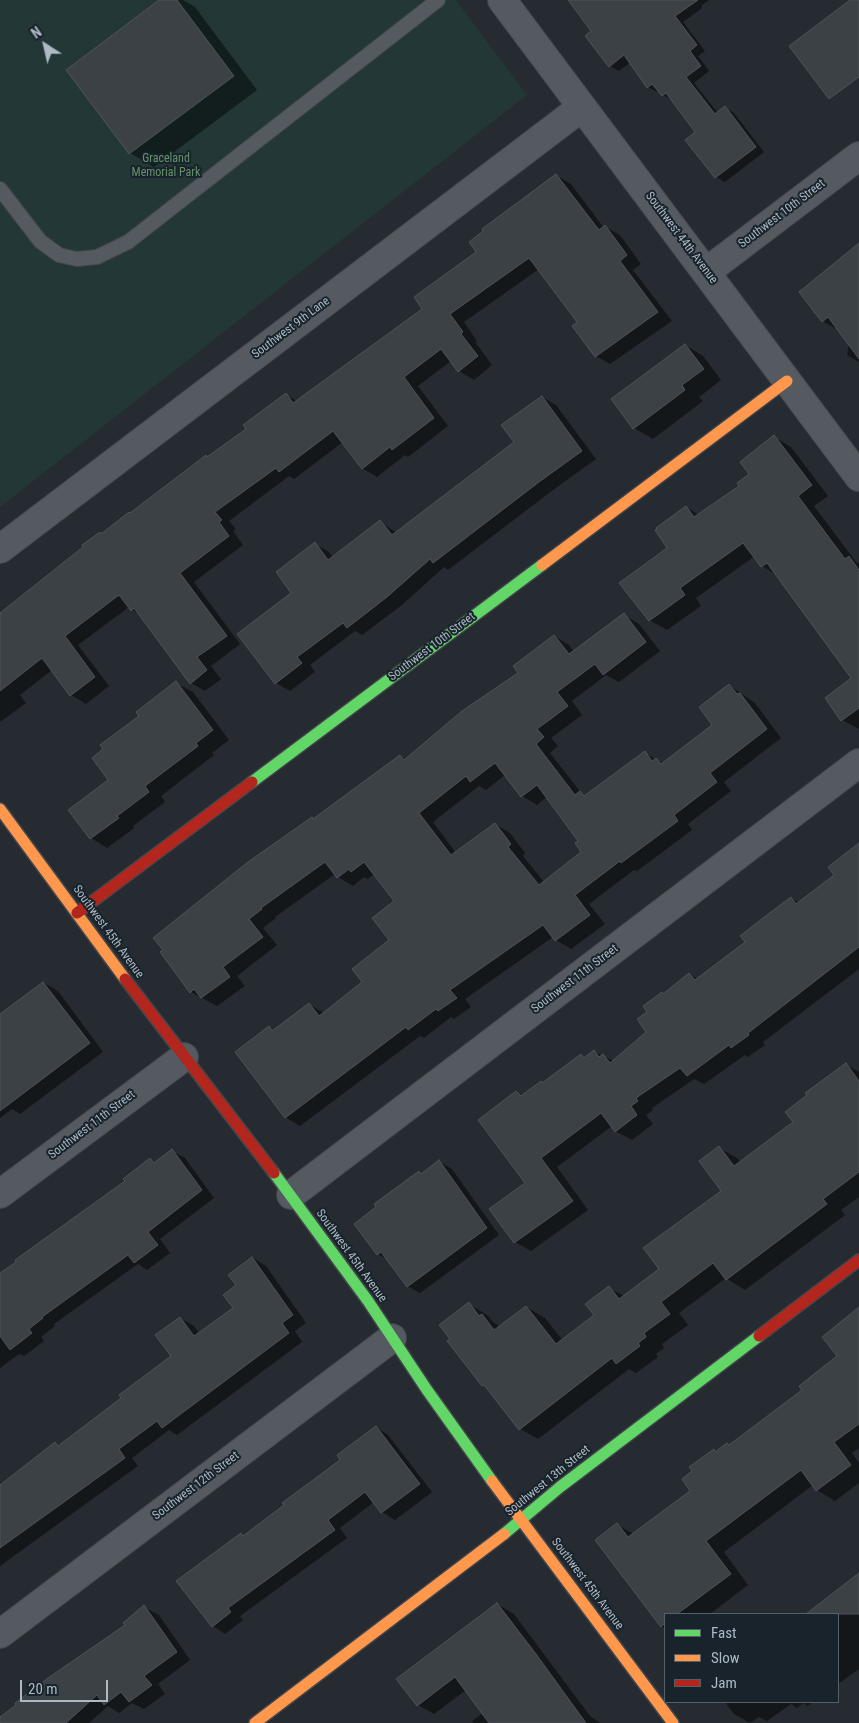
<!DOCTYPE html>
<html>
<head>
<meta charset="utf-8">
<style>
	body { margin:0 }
	#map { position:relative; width:859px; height:1723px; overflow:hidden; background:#252b31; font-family:"Roboto Condensed",sans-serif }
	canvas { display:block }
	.legend { position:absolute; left:664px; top:1613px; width:175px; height:90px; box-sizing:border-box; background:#19232b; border:1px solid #545f68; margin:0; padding:6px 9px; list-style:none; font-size:15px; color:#adb9c4 }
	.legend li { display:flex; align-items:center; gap:10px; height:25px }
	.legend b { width:25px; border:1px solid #545f68 }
	.north { position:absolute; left:20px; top:20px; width:50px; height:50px; -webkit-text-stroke:4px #19232b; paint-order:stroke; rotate:325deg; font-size:14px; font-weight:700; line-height:20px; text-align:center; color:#adb9c4 }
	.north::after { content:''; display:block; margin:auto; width:18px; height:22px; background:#adb9c4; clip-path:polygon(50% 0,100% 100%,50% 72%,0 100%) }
	.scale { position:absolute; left:20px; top:1680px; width:88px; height:22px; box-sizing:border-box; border:2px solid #adb9c4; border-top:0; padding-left:6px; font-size:15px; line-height:18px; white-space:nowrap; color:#adb9c4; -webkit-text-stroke:4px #19232b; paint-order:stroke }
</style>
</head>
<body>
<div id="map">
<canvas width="859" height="1723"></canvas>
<ul class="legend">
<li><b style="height:6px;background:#63d668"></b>Fast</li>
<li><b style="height:6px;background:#ff974d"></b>Slow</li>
<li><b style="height:6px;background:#b3261e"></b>Jam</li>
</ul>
<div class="north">N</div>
<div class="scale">20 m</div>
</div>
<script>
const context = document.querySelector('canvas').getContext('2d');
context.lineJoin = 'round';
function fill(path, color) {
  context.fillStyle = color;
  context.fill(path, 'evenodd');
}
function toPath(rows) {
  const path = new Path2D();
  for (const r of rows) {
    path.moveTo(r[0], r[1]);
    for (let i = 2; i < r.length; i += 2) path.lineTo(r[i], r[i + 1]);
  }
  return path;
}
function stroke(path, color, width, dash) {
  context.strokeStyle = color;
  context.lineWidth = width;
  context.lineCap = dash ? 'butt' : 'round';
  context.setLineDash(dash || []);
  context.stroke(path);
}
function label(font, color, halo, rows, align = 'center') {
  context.font = font + ' "Roboto Condensed",sans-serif';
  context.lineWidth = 4;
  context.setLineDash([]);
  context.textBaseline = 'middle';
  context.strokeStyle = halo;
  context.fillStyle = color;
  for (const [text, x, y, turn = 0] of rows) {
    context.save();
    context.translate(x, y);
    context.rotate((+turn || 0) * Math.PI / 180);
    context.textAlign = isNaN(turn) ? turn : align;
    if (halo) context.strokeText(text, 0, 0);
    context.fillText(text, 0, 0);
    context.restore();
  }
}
fill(toPath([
	[0,0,456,0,527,95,0,507]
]), '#233737');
fill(toPath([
	[161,0,183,0,195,7,257,90,154,167,130,153,68,70],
	[570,0,709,0,701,6,702,8,683,22,705,51,698,56,709,71,694,83,718,113,725,108,734,113,764,152,725,182,716,177,697,132,672,100,663,95,659,90,657,92,648,87,631,62,619,71,610,66,593,32],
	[556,175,571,184,604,228,605,227,620,235,641,264,633,270,672,321,610,364,596,356,578,323,539,269,464,322,477,341,475,342,492,365,474,380,459,371,451,361,418,386,448,426,408,457,405,455,377,477,362,468,343,442,294,479,289,476,229,521,236,529,233,531,243,545,194,582,240,644,211,666,221,679,205,691,191,683,140,615,129,607,78,645,109,686,86,704,71,695,52,670,20,695,26,703,0,722,0,614,100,533,102,535,248,429,286,395,297,401,424,309,477,252],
	[859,245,859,362,847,355,849,343,837,327,835,328,822,321],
	[685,345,703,356,721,380,699,397,703,401,653,439,634,428],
	[542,397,556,405,596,459,553,490,448,570,444,567,402,605,362,635,355,631,310,665,315,672,290,691,276,683,292,593,315,544,329,552,333,558,380,522,397,533,516,442],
	[774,437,791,447,828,496,814,506,856,562,859,564,859,729,842,720,853,679,777,575,762,566,755,556,696,598,701,606,667,630,649,620,669,548,686,507,699,515,741,486],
	[624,615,639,624,660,651,619,682,606,675,572,701,582,715,551,738,558,746,550,753,582,794,586,796,645,753,664,764,714,726,729,685,755,703,781,738,724,782,731,791,688,824,692,830,637,871,634,870,589,904,605,924,571,949,556,940,553,937,465,999,471,1007,454,1019,451,1017,424,1038,420,1036,300,1126,285,1117,269,1028,274,1031,310,1005,324,1013,364,983,391,941,395,902,375,874,367,879,364,877,353,886,338,877,335,874,275,917,276,918,263,928,277,945,237,976,245,986,217,1006,191,992,312,818,314,820,400,756,407,760,520,673,554,636,569,645,574,652],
	[505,775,522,796,537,805,547,797,580,841,583,852,544,882,523,856,525,853,510,833,495,824,456,853,433,822,479,786,486,790],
	[176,683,193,692,229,740,212,753,214,755,161,796,165,802,133,826,134,828,107,848,91,838,110,781,141,717],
	[859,845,859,969,763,1042,765,1045,748,1057,745,1055,704,1084,694,1079,652,1108,653,1110,646,1115,653,1124,632,1140,615,1131,612,1126,557,1167,588,1210,531,1251,515,1242,527,1183,517,1092,523,1096,543,1084,581,1055,586,1058,595,1052,614,1061,648,1032,649,1013,664,995,690,974,698,979,746,943,791,898,799,903,835,875],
	[44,983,58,991,103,1052,20,1114,12,1109,0,1118,0,1023],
	[846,1065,859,1072,859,1197,841,1210,845,1215,745,1290,726,1278,679,1313,688,1325,662,1344,664,1348,656,1354,658,1357,636,1373,629,1369,538,1439,520,1429,489,1388,483,1385,469,1304,487,1315,494,1323,501,1327,526,1307,545,1318,563,1341,596,1316,609,1288,624,1296,660,1269,723,1191,719,1148,737,1158,741,1163,794,1123],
	[172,1151,185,1158,214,1198,160,1239,170,1253,147,1270,138,1264,54,1324,55,1326,41,1337,44,1341,24,1356,19,1354,0,1368,0,1275,127,1181,151,1160,156,1163],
	[440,1162,452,1169,499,1235,420,1293,407,1286,388,1260,378,1254,419,1173,422,1174],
	[253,1258,266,1266,306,1323,295,1331,302,1342,177,1435,169,1430,132,1458,138,1466,0,1566,0,1485,55,1444,59,1446,123,1398,173,1356,180,1318,194,1326,199,1333,235,1309,237,1285],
	[859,1313,859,1448,852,1453,859,1463,859,1483,835,1501,817,1490,813,1485,724,1552,748,1585,710,1614,665,1614,665,1628,661,1626,617,1525,634,1534,692,1491,714,1451,716,1452,729,1446,804,1390,839,1356],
	[376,1427,388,1435,432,1492,395,1520,382,1512,374,1502,340,1528,347,1538,240,1616,243,1620,225,1634,213,1626,241,1534,245,1536,342,1460],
	[859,1575,859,1669,838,1684,838,1614,808,1614],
	[497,1604,514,1614,590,1716,600,1723,473,1723,472,1721,483,1713,466,1690,434,1714,418,1705],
	[144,1607,159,1615,190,1660,158,1684,165,1694,144,1709,132,1703,119,1713,108,1706,89,1723,0,1723,0,1718,126,1626],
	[725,1702,813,1702,808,1706,803,1703,797,1708,791,1704,767,1721,759,1717,750,1723,734,1714]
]), '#0007');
const building = toPath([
	[159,0,177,0,234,76,129,154,66,70,159,0],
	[568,0,698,0,675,16,697,45,690,51,701,66,686,77,715,114,725,106,756,147,715,178,685,140,695,132,666,93,662,96,652,84,647,88,624,55,609,67,585,36,591,31,568,0],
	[850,0,859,0,859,77,829,99,789,46,850,0],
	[556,174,599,230,605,225,627,255,620,261,658,312,595,357,572,326,577,322,529,258,450,314,463,332,461,334,478,356,458,372,441,349,404,377,434,418,392,450,390,447,362,469,333,431,279,472,276,468,215,512,222,520,219,522,229,536,180,573,227,636,197,657,207,670,190,684,134,608,131,611,119,595,65,636,95,677,70,696,42,658,0,691,0,613,83,547,82,545,100,532,101,534,129,512,130,513,206,455,207,457,246,429,243,425,286,393,293,403,422,309,414,297,476,252,469,242,483,231,482,229,556,174],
	[859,243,859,359,828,317,822,322,799,292,859,243],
	[685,344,704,369,682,385,685,390,633,429,611,399,685,344],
	[542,396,582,451,539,482,433,563,430,559,387,597,347,628,343,623,297,657,302,663,275,684,237,634,291,593,276,572,315,542,328,560,380,520,392,535,514,442,501,425,542,396],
	[774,435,812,485,798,496,845,559,849,556,859,570,859,708,841,721,825,698,851,678,767,563,761,567,743,543,680,588,685,595,649,621,619,583,667,548,655,530,657,529,656,528,686,506,694,517,739,486,737,483,749,474,740,462,774,435],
	[624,613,646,642,603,675,595,664,557,692,568,706,537,729,544,737,536,744,575,795,580,791,584,796,645,751,652,761,656,758,661,764,712,725,699,707,729,684,737,694,740,693,767,729,710,773,717,782,674,815,678,821,621,863,620,861,575,895,590,915,555,941,543,925,450,990,457,998,438,1011,436,1009,408,1030,406,1027,285,1118,235,1052,269,1026,272,1031,309,1003,319,1016,362,982,352,969,389,940,372,918,394,901,364,862,351,872,349,869,337,878,325,862,261,908,262,909,249,919,263,937,223,967,230,977,201,998,194,989,190,993,160,952,163,950,153,938,248,862,312,817,313,819,400,755,404,760,462,711,518,673,513,666,554,635,569,654,624,613],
	[495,763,521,797,537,785,578,841,575,843,581,852,539,885,508,847,511,844,495,823,451,855,419,813,466,776,470,782,495,763],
	[176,681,213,730,196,743,198,746,145,786,149,792,117,816,119,818,90,839,68,810,108,780,92,758,103,749,100,745,139,716,136,712,176,681],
	[859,843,859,947,748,1033,749,1035,731,1048,729,1045,687,1076,680,1068,636,1098,638,1101,631,1106,637,1115,615,1132,601,1113,541,1158,573,1201,514,1243,489,1209,525,1183,478,1120,516,1091,521,1096,541,1081,542,1083,581,1054,584,1058,594,1050,599,1057,603,1054,610,1063,646,1032,637,1019,647,1012,643,1006,662,992,663,994,689,973,695,980,745,942,740,936,763,918,791,897,796,904,834,875,828,867,859,843],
	[43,982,90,1043,0,1111,0,1014,43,982],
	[846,1063,859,1081,859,1172,823,1199,827,1204,726,1280,713,1263,661,1302,670,1314,644,1333,646,1337,638,1343,640,1346,616,1364,612,1358,519,1430,484,1385,482,1386,447,1341,450,1339,439,1325,469,1302,479,1316,482,1314,494,1330,526,1306,556,1344,594,1315,585,1304,609,1286,619,1299,659,1269,643,1248,721,1191,699,1161,719,1146,734,1166,793,1122,785,1112,807,1095,805,1093,846,1063],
	[172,1149,202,1190,148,1232,158,1245,134,1263,128,1255,42,1317,43,1318,29,1329,32,1333,10,1350,0,1336,0,1273,16,1262,15,1260,125,1181,123,1179,150,1158,154,1163,172,1149],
	[439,1160,487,1228,407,1287,381,1252,377,1255,354,1224,376,1207,374,1204,419,1171,421,1174,439,1160],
	[252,1257,293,1315,282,1323,289,1333,162,1428,157,1421,119,1449,125,1458,0,1548,0,1485,55,1442,58,1446,121,1398,119,1395,171,1356,155,1335,180,1317,194,1336,233,1308,223,1295,236,1285,228,1275,252,1257],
	[859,1307,859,1424,834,1442,851,1465,816,1491,801,1470,706,1541,731,1574,677,1614,665,1614,665,1623,661,1627,595,1540,617,1523,628,1537,690,1491,682,1479,692,1471,689,1467,714,1449,715,1452,727,1443,729,1445,802,1390,799,1386,837,1356,822,1337,859,1307],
	[376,1426,420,1484,381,1513,365,1492,328,1520,335,1530,228,1608,231,1612,212,1627,176,1581,241,1533,243,1536,284,1505,282,1503,340,1460,337,1455,376,1426],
	[859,1573,859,1614,806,1614,859,1573],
	[497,1603,536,1654,586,1723,489,1723,455,1677,417,1706,396,1679,497,1603],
	[144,1605,177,1652,144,1676,152,1685,129,1702,121,1692,104,1705,97,1695,66,1723,0,1723,0,1717,16,1705,15,1703,51,1676,125,1625,123,1623,144,1605]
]);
fill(building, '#3c4146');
stroke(building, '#4c535a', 1);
const lane = toPath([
	[0,189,40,241,59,255,77,259,97,257,128,242,438,0]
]);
const street = toPath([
	[502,0,859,477],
	[706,272,859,156],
	[0,549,582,107],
	[0,1194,184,1057],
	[291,1195,859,763],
	[0,1634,392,1338]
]);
const fast = toPath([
	[252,782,542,565],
	[274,1173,368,1301,427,1390,492,1481],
	[504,1534,560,1487,759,1336]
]);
const slow = toPath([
	[542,565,787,381],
	[0,809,125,979],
	[492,1481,673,1723],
	[255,1723,504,1534]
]);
const jam = toPath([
	[77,913,252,782],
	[125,979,274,1173],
	[759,1336,859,1260]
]);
stroke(lane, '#42474c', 16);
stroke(street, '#42474c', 30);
stroke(fast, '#42474c', 14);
stroke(slow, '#42474c', 14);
stroke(jam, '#42474c', 14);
stroke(lane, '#545a60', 14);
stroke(street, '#545a60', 28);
stroke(fast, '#63d668', 11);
stroke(slow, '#ff974d', 11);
stroke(jam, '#b3261e', 11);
label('12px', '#65936b', '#19232b', [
	["Graceland",166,159],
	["Memorial Park",166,173]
]);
label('12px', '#adb9c4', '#19232b', [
	["Southwest 10th Street",782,214,-37],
	["Southwest 44th Avenue",681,238,53],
	["Southwest 9th Lane",291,328,-37],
	["Southwest 10th Street",432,647,-37],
	["Southwest 45th Avenue",108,932,54],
	["Southwest 11th Street",575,979,-37],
	["Southwest 11th Street",92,1125,-37],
	["Southwest 45th Avenue",351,1256,54],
	["Southwest 13th Street",548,1481,-39],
	["Southwest 12th Street",196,1486,-37],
	["Southwest 45th Avenue",587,1584,53]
]);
</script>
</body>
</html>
